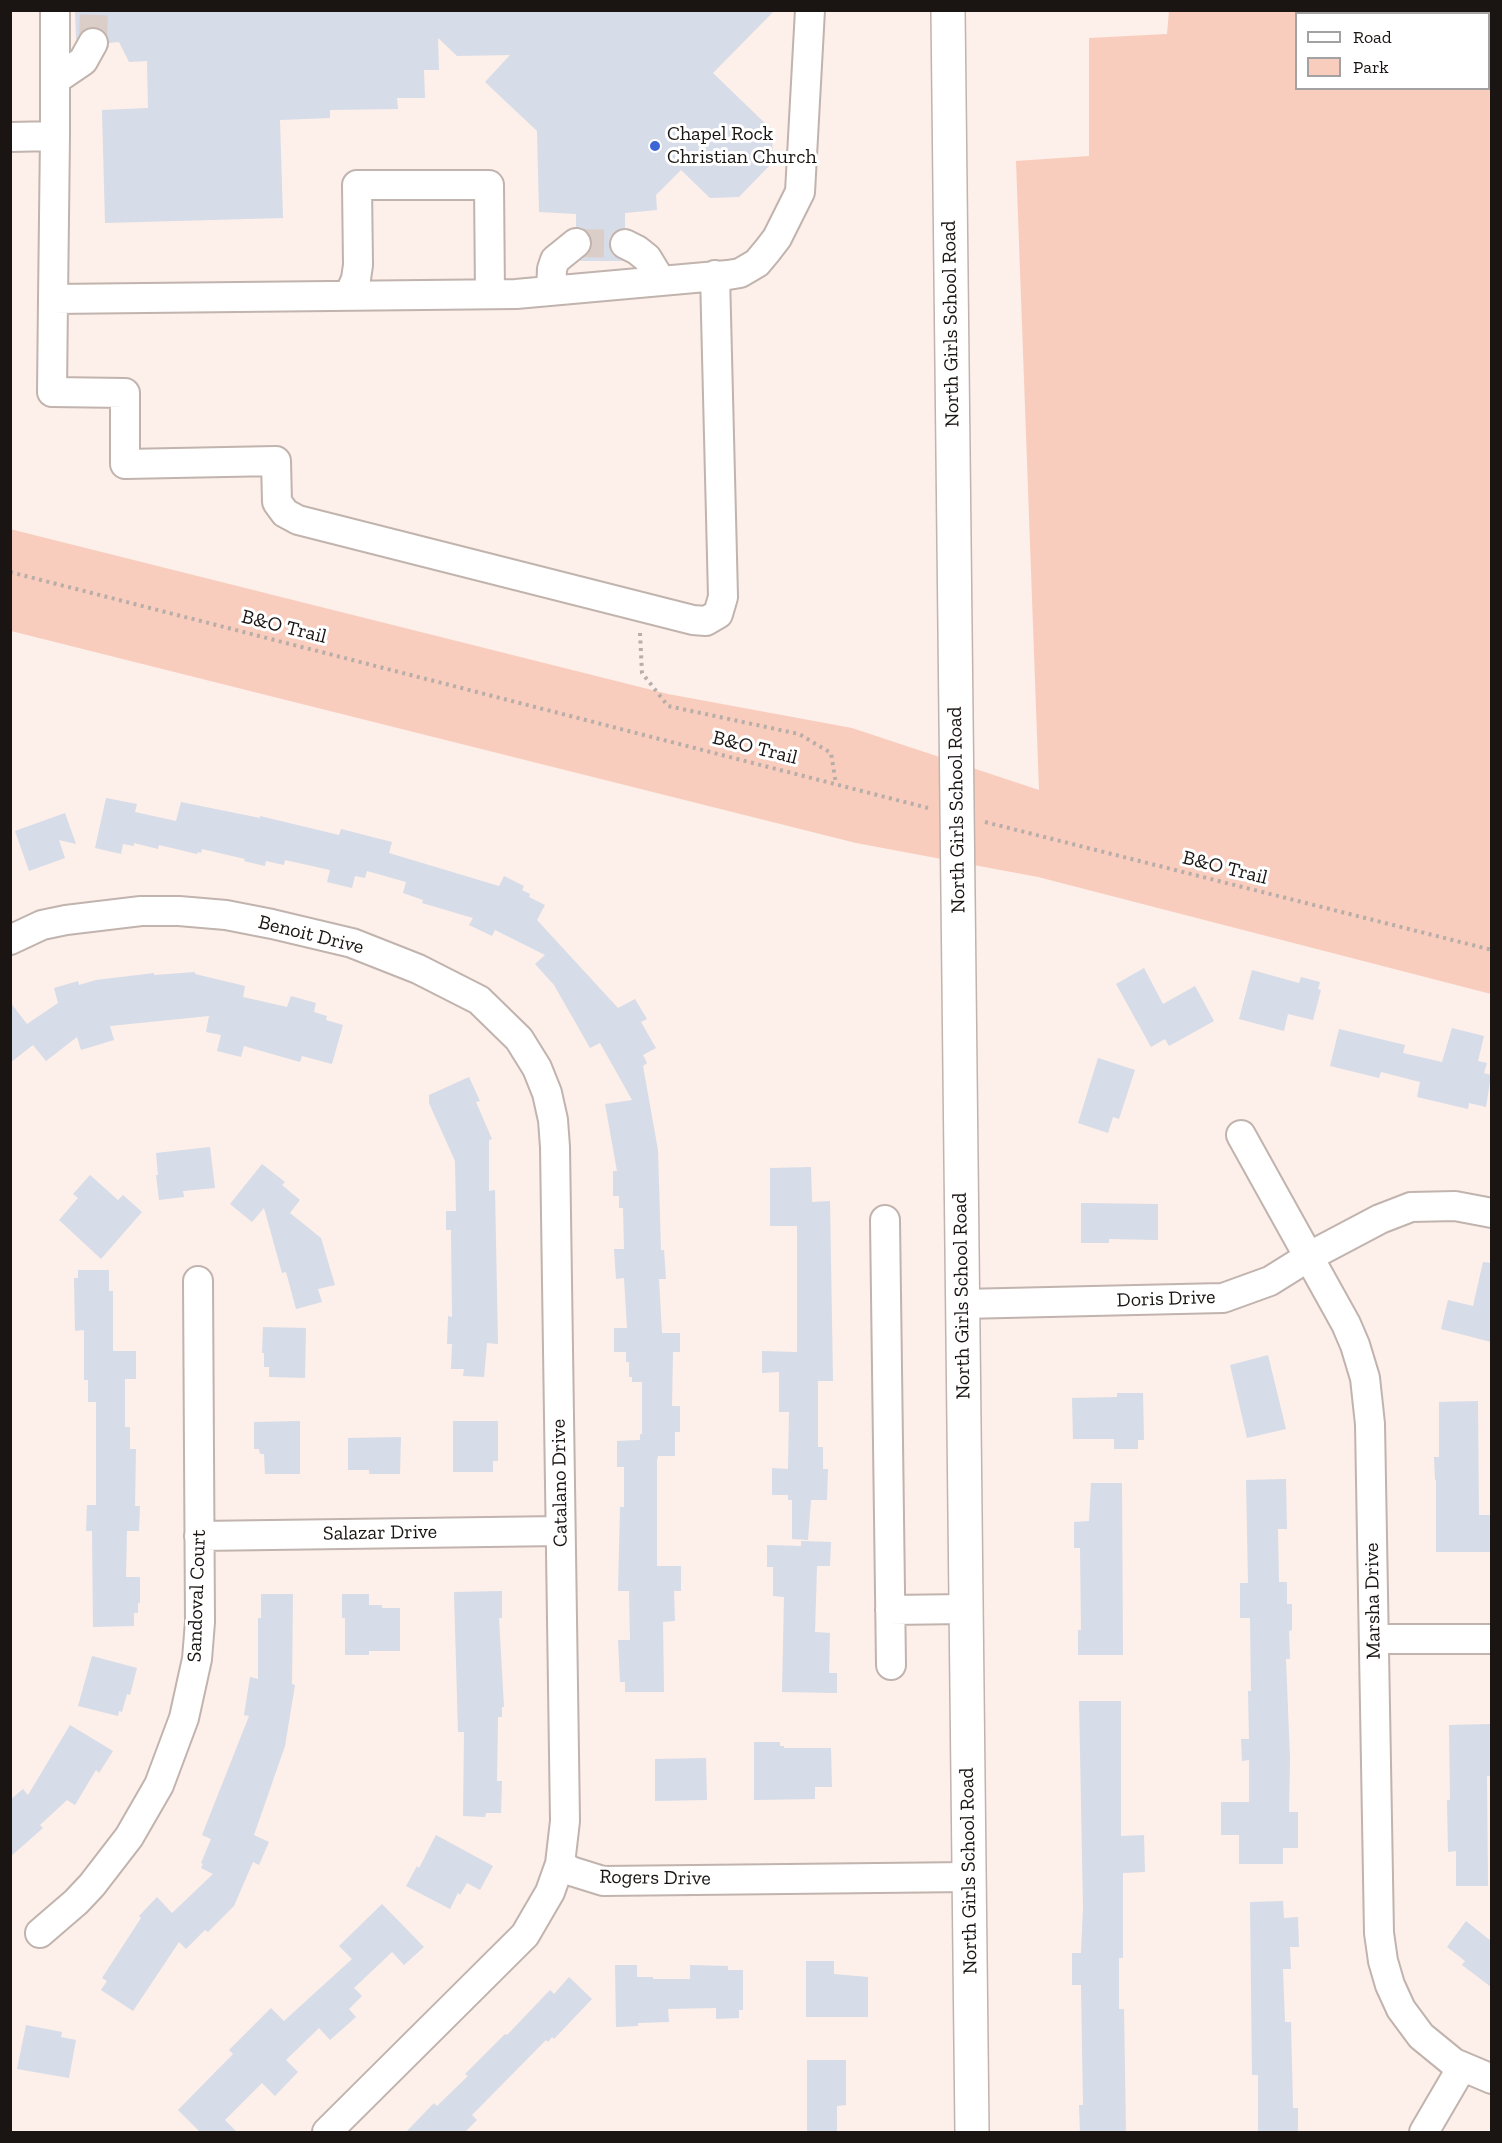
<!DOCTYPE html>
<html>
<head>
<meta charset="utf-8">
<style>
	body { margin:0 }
	#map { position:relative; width:1502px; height:2143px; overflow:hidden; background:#fdefe9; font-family:"Zilla Slab",serif }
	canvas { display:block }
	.frame { position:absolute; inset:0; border:12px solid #1a1513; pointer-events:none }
	.legend { position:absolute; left:1295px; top:12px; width:195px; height:78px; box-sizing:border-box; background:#fff; border:2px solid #a3a1a1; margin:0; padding:8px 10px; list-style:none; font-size:18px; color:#1a1513 }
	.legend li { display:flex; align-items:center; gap:12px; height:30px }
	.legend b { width:30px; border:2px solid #a3a1a1 }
</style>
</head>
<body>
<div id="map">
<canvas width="1502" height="2143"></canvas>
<div class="frame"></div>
<ul class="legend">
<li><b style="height:8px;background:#fff"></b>Road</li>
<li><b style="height:16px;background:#f9cdbd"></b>Park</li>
</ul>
</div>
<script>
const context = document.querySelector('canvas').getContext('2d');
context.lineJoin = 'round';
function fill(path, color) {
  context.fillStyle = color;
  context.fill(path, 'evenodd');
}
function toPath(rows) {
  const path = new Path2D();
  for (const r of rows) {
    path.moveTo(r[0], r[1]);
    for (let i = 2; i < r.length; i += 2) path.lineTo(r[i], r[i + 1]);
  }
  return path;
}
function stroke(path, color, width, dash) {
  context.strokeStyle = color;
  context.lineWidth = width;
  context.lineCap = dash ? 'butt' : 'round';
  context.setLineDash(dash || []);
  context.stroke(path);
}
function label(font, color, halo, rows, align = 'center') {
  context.font = font + ' "Zilla Slab",serif';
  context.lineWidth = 6;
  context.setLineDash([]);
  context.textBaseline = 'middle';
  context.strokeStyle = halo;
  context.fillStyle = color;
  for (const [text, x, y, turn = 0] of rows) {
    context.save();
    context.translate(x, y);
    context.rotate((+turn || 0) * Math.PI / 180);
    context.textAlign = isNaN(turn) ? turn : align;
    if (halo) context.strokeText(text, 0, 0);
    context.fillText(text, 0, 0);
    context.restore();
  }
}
fill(toPath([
	[1169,11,1491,11,1491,994,1038,877,856,843,11,631,10,529,668,694,852,728,1039,790,1016,161,1089,156,1089,38,1167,34],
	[1296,14,1488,14,1488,88,1296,88]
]), '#f9cdbd');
fill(toPath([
	[75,10,775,10,713,73,772,130,773,162,739,197,710,198,681,170,656,195,657,210,625,213,625,228,615,231,610,237,609,244,612,254,623,261,580,261,591,249,592,241,588,232,582,228,576,227,576,214,539,212,537,131,485,82,510,55,457,56,438,38,439,70,424,70,425,98,397,98,398,109,330,110,330,118,280,120,283,218,105,223,102,110,148,108,147,61,129,62,119,42,109,43,107,34,100,28,93,27,85,29,76,40],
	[106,798,137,804,135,812,176,821,181,802,260,818,260,816,339,835,341,829,392,842,389,853,499,886,504,876,524,886,522,890,530,894,529,897,545,905,537,920,618,1008,635,999,647,1019,641,1022,656,1048,643,1055,647,1063,643,1066,658,1150,661,1250,664,1250,666,1279,659,1279,662,1333,680,1333,680,1352,673,1352,672,1406,680,1406,680,1432,675,1432,675,1456,658,1456,657,1460,657,1566,681,1566,681,1591,674,1591,675,1621,663,1622,664,1692,625,1692,625,1682,620,1682,618,1640,630,1640,629,1591,618,1591,620,1507,624,1507,624,1467,617,1467,617,1441,640,1440,640,1434,642,1434,642,1382,632,1382,632,1377,629,1377,629,1362,626,1362,626,1352,614,1352,614,1328,627,1328,624,1278,616,1279,614,1249,624,1249,623,1208,619,1208,619,1196,613,1196,613,1171,617,1171,605,1104,632,1100,600,1043,590,1048,554,985,535,964,545,955,495,930,492,936,469,925,473,918,422,903,423,900,403,893,406,882,367,871,365,878,355,876,352,888,327,882,330,870,285,860,284,865,266,861,265,866,244,861,245,859,202,849,201,853,198,852,197,854,159,845,158,849,134,843,134,846,123,844,121,854,95,848],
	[65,813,76,844,59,840,65,858,29,871,15,831],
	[1144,968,1163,1004,1195,986,1214,1021,1169,1046,1165,1039,1151,1047,1116,984],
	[1252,970,1299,983,1301,977,1320,982,1318,989,1321,990,1313,1020,1288,1014,1284,1031,1239,1019],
	[195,972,195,974,245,986,243,997,287,1007,291,996,316,1003,314,1012,327,1016,326,1020,343,1025,332,1064,302,1056,300,1062,244,1046,241,1057,217,1051,221,1035,206,1032,209,1016,110,1026,114,1040,81,1050,77,1037,46,1061,33,1045,10,1063,10,1002,27,1024,58,1003,54,988,78,981,79,985,96,980,154,973,154,975],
	[1452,1028,1484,1036,1478,1061,1487,1063,1484,1073,1491,1075,1486,1107,1469,1103,1468,1109,1417,1097,1420,1082,1381,1072,1379,1078,1330,1066,1339,1029,1405,1045,1403,1053,1442,1062],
	[1098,1058,1135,1070,1119,1119,1113,1117,1108,1133,1078,1123],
	[469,1077,480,1101,476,1102,492,1139,489,1140,489,1191,495,1190,498,1344,487,1343,484,1377,463,1376,464,1369,451,1369,452,1344,447,1344,448,1316,452,1317,451,1230,446,1230,446,1211,456,1211,455,1161,429,1103,429,1095],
	[210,1147,215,1188,183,1191,184,1197,159,1200,156,1175,158,1175,156,1153],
	[262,1164,285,1182,282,1185,300,1200,290,1213,321,1238,335,1285,318,1289,322,1302,296,1309,286,1272,282,1273,264,1208,252,1222,230,1204],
	[811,1167,812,1202,830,1201,833,1381,818,1381,818,1447,823,1447,823,1469,828,1469,827,1500,811,1500,808,1540,792,1539,792,1500,788,1500,788,1495,772,1495,772,1468,788,1469,789,1412,779,1412,779,1372,762,1373,762,1351,797,1352,797,1226,770,1226,770,1168],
	[90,1175,118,1200,123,1195,142,1212,101,1259,59,1220,78,1198,73,1194],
	[1081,1203,1158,1204,1158,1240,1109,1239,1109,1243,1081,1243],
	[1483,1262,1491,1263,1491,1342,1441,1329,1448,1300,1473,1306],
	[78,1270,109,1270,109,1291,113,1291,113,1351,136,1351,136,1379,125,1379,125,1427,130,1427,130,1449,136,1449,135,1506,140,1506,139,1531,127,1531,126,1577,140,1577,140,1603,138,1603,138,1613,134,1613,134,1626,93,1627,92,1531,86,1531,87,1505,96,1505,96,1402,88,1402,88,1380,84,1380,84,1330,75,1331,74,1278,78,1278],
	[263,1327,306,1328,305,1378,269,1377,269,1367,264,1367,264,1353,262,1353],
	[1268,1355,1286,1429,1247,1438,1230,1365],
	[1117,1393,1143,1393,1144,1440,1138,1440,1138,1449,1114,1449,1114,1439,1073,1439,1072,1398,1117,1397],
	[1478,1401,1479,1515,1491,1515,1491,1552,1436,1552,1436,1480,1435,1480,1434,1457,1439,1457,1439,1402],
	[300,1421,300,1474,265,1474,264,1454,260,1454,259,1449,254,1449,254,1422],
	[453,1421,498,1421,498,1461,493,1461,493,1472,453,1472],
	[401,1437,400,1474,369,1474,369,1470,348,1470,348,1438],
	[1286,1479,1287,1529,1278,1529,1279,1582,1287,1582,1287,1604,1292,1604,1292,1630,1289,1631,1290,1659,1286,1659,1290,1759,1289,1812,1298,1812,1298,1848,1283,1848,1283,1864,1239,1864,1239,1835,1221,1835,1221,1802,1249,1802,1249,1760,1242,1761,1241,1739,1249,1739,1248,1691,1251,1691,1250,1618,1240,1618,1240,1583,1248,1583,1246,1480],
	[1091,1483,1122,1483,1123,1655,1078,1655,1078,1630,1081,1630,1080,1548,1074,1548,1074,1522,1089,1521],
	[801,1541,831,1542,830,1566,817,1566,815,1632,830,1633,829,1673,837,1673,837,1693,782,1692,784,1597,773,1596,773,1567,767,1567,767,1545,801,1546],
	[502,1591,502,1618,499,1618,504,1707,502,1707,502,1717,498,1717,497,1781,502,1781,501,1813,486,1813,485,1817,463,1816,464,1732,458,1732,454,1592],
	[261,1594,293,1594,292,1684,295,1685,285,1746,254,1835,269,1842,259,1865,253,1862,234,1906,208,1932,205,1930,186,1949,179,1942,133,2011,101,1990,107,1981,102,1978,141,1918,139,1916,157,1897,172,1913,213,1874,201,1868,203,1864,201,1863,211,1839,202,1835,249,1716,244,1715,250,1677,258,1679,258,1618,261,1618],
	[342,1594,369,1594,369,1605,382,1605,382,1608,400,1608,400,1651,369,1651,369,1655,345,1655,345,1618,342,1618],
	[92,1656,137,1668,130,1695,127,1694,122,1712,119,1711,118,1716,78,1706],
	[1079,1701,1121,1701,1121,1836,1144,1835,1145,1872,1123,1873,1123,1958,1119,1958,1119,2009,1124,2009,1126,2133,1080,2133,1079,2105,1083,2105,1081,1985,1072,1985,1072,1953,1081,1953,1083,1907],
	[1491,1724,1491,1776,1487,1776,1488,1886,1456,1886,1456,1851,1448,1852,1447,1800,1450,1800,1449,1725],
	[70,1725,113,1751,99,1773,96,1770,75,1805,67,1800,40,1825,43,1828,10,1857,10,1800,23,1789,28,1795],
	[754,1742,780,1742,780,1746,784,1746,784,1748,831,1748,832,1787,815,1787,815,1799,754,1800],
	[706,1758,707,1800,655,1801,655,1759],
	[436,1835,493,1866,480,1890,467,1883,460,1895,458,1893,450,1909,406,1886,417,1866,419,1868],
	[1283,1901,1284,1918,1298,1917,1299,1947,1290,1947,1291,1969,1283,1969,1285,2022,1291,2022,1293,2108,1298,2108,1298,2133,1258,2133,1258,2075,1252,2075,1250,1902],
	[382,1904,424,1947,404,1965,392,1952,354,1988,362,1996,349,2009,356,2017,330,2040,319,2028,286,2060,298,2072,275,2096,262,2083,225,2120,238,2133,201,2133,178,2110,233,2054,229,2050,271,2008,284,2021,352,1959,339,1946],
	[1466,1921,1491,1941,1491,1987,1462,1965,1465,1961,1447,1947],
	[806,1961,834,1961,834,1974,868,1977,868,2017,806,2017],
	[615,1965,637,1965,637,1977,653,1977,653,1979,690,1979,690,1965,728,1966,728,1970,743,1970,743,2010,739,2010,739,2018,716,2019,716,2008,668,2009,669,2022,638,2023,638,2026,616,2027],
	[569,1977,592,1999,554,2039,552,2037,548,2042,546,2040,472,2115,477,2120,464,2133,405,2133,434,2103,437,2106,468,2076,465,2074,505,2034,507,2035,550,1990,554,1994],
	[26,2025,62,2032,61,2037,76,2040,69,2078,17,2069],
	[807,2060,846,2060,846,2105,837,2106,837,2133,807,2133]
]), '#d6dce8');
stroke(toPath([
	[93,43,94,10],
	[576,243,625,244]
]), '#dbcec9', 28, [28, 14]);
const minor = toPath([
	[55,80,83,61,93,43],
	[55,136,53,299,516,294,728,275,740,273,757,263,767,251,777,238,800,192,810,10],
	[10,137,55,136,55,10],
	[625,244,637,250,647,258,661,281],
	[551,291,552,269,555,260,576,243],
	[349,295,356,279,358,265,357,185,489,185,490,294],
	[53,299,52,392,125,393,125,464,276,461,277,502,285,513,298,520,693,620,706,621,718,614,723,597,715,275],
	[10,940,42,925,66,920,141,911,179,911,226,915,272,924,352,943,418,969,479,1000,519,1039,537,1068,547,1093,553,1120,555,1147,565,1821,560,1864,550,1892,525,1935,327,2132],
	[1241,1135,1346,1324,1355,1345,1365,1378,1370,1424,1379,1933,1383,1961,1390,1985,1401,2009,1421,2036,1454,2063,1492,2079],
	[885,1220,891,1665],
	[962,1304,1223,1298,1270,1281,1310,1256,1380,1219,1411,1207,1455,1206,1492,1213],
	[199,1536,560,1531],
	[890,1610,966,1609],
	[1374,1639,1492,1639],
	[560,1864,571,1871,603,1881,969,1877],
	[40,1933,76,1902,92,1885,129,1837,159,1785,184,1718,197,1659,200,1622,198,1281],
	[1424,2132,1462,2067]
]);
const major = toPath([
	[948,10,972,2132]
]);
stroke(minor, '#c1b3ad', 32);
stroke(major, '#c1b3ad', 36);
stroke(toPath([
	[10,572,928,808],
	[640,633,642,673,668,706,799,734,831,753,836,784],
	[985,822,1492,950]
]), '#b8ada8', 4, [3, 4.5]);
stroke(minor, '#fff', 28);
stroke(major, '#fff', 33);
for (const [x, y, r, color] of [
	[655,146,6,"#3d65d6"]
]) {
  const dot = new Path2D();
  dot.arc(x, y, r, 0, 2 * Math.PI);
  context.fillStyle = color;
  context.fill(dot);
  stroke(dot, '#fff', 2);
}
label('20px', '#1a1513', '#fff', [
	["Chapel Rock",667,134],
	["Christian Church",667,157]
], 'left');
label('20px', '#1a1513', '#fff', [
	["North Girls School Road",951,324,-91],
	["B&O Trail",284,627,14],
	["B&O Trail",755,748,14],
	["North Girls School Road",957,810,-91],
	["B&O Trail",1225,868,14],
	["Benoit Drive",311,935,14],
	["North Girls School Road",962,1296,-91],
	["Doris Drive",1166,1299,-2],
	["Catalano Drive",560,1483,-91],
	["Salazar Drive",380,1533,-1],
	["Sandoval Court",197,1596,-88],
	["Marsha Drive",1373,1601,-91],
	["North Girls School Road",969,1871,-91],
	["Rogers Drive",655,1878,1]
]);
</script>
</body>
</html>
